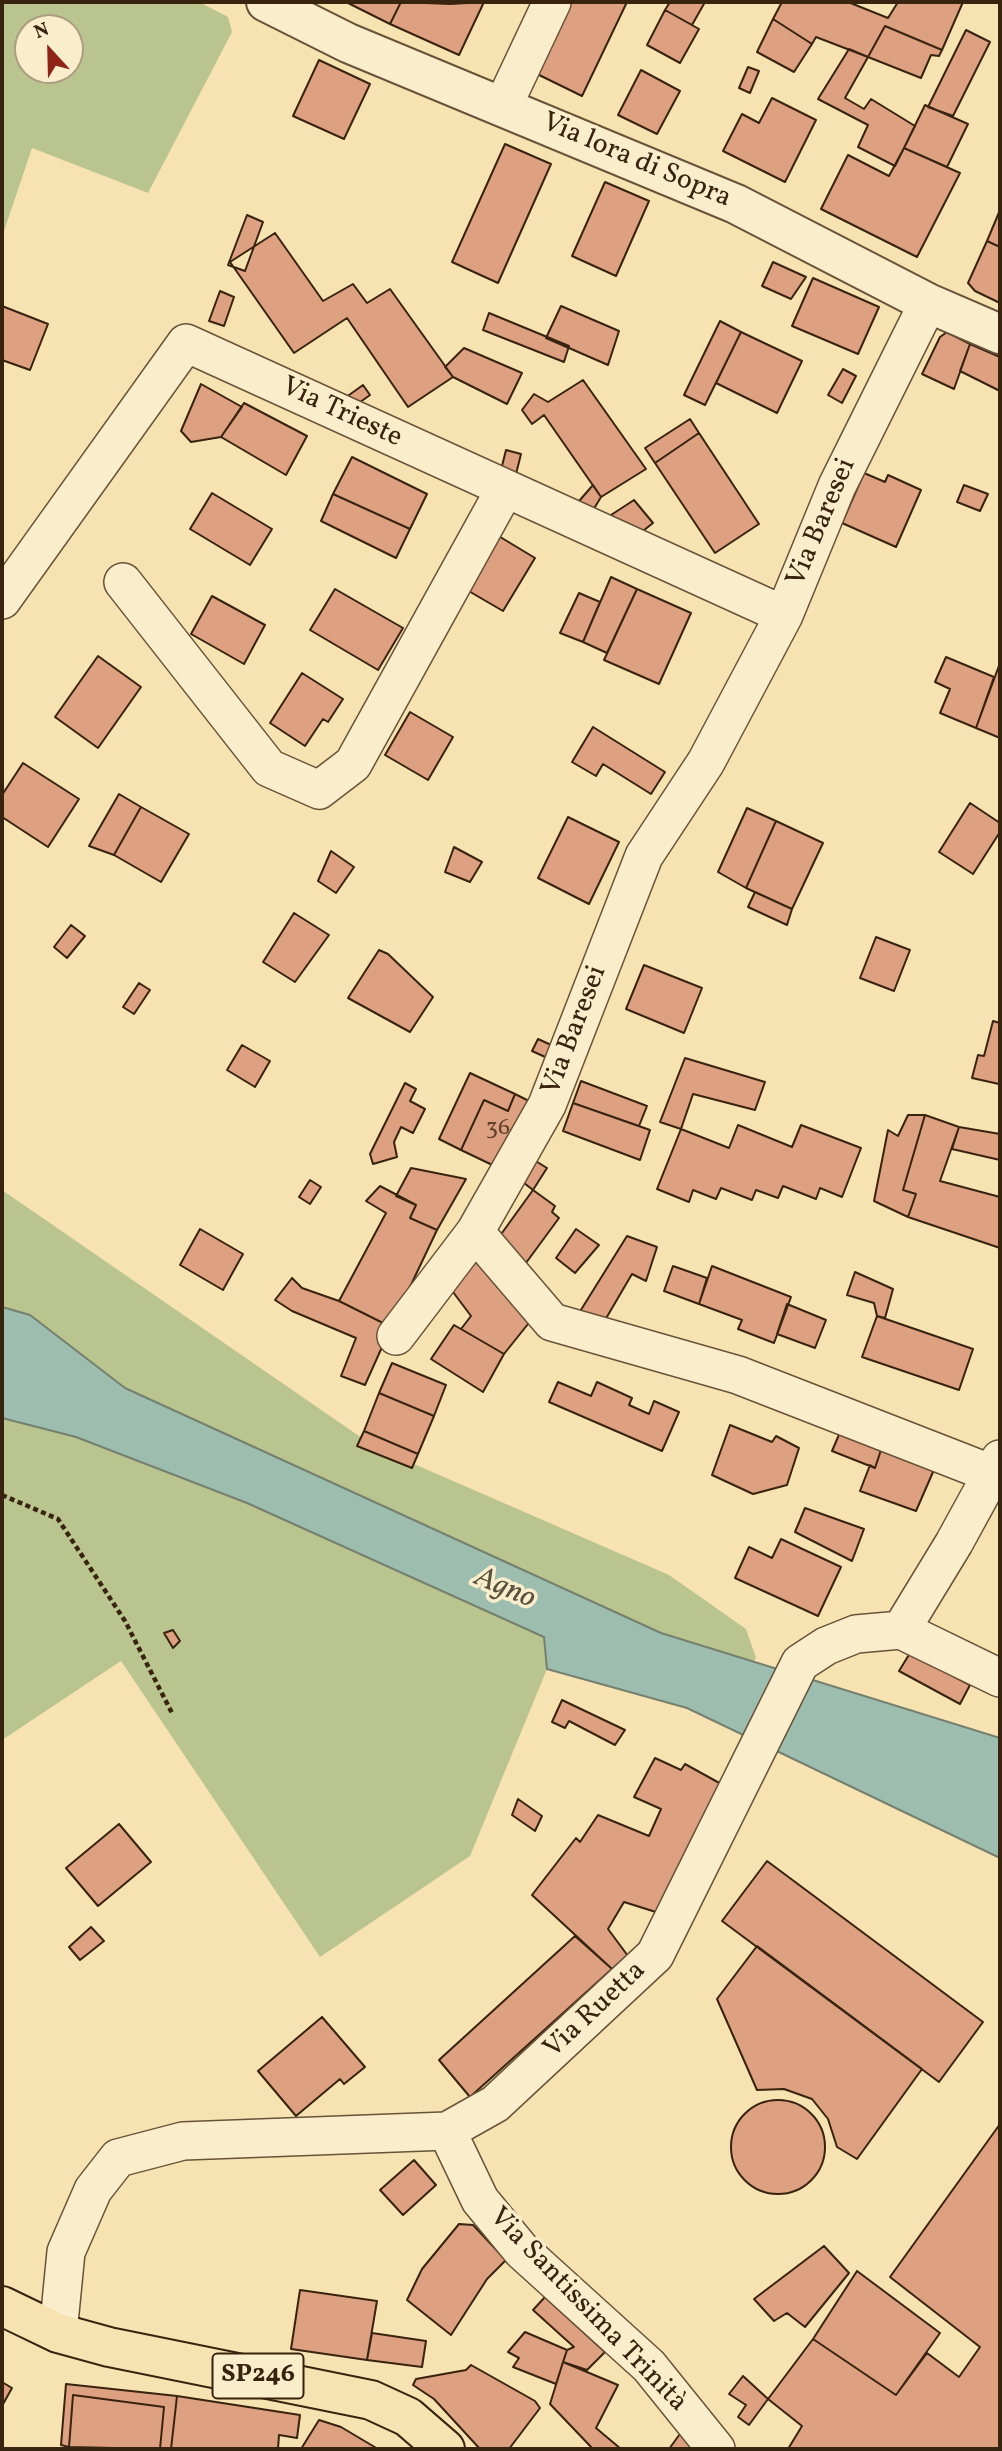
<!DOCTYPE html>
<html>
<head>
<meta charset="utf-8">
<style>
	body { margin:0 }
	#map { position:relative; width:1002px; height:2451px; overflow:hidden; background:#f7e3b1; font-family:Vollkorn,serif }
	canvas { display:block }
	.frame { position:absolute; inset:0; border:4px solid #38230f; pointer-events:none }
	.north { position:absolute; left:14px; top:14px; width:70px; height:70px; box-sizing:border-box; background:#faedcc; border:2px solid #ac9c80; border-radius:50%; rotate:338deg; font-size:19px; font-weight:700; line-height:28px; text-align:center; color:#38230f }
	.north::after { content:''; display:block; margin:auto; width:24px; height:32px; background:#8f2418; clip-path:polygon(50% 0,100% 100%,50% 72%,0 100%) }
</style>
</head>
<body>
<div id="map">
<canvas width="1002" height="2451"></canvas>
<div class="frame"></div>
<div class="north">N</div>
</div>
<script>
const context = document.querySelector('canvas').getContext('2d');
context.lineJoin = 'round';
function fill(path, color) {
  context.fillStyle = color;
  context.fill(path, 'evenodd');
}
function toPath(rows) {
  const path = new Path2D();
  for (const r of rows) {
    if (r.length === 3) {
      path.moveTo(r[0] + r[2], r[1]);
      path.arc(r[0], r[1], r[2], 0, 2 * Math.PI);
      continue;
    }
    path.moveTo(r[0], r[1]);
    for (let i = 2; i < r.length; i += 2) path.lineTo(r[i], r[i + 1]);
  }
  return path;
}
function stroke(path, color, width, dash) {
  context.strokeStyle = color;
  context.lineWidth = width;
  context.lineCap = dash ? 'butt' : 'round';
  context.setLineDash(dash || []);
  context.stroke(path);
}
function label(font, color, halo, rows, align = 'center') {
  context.font = font + ' Vollkorn,serif';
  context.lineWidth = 7;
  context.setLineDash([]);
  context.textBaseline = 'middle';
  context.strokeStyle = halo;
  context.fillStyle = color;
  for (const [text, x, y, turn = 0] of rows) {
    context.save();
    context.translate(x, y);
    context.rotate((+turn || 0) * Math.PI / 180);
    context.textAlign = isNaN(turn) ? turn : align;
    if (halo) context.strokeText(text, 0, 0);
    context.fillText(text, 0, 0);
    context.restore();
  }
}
fill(toPath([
	[2,2,199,2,228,17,232,32,148,193,32,148,2,237],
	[28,28,70,28,70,70,28,70],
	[2,1190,375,1447,669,1575,746,1629,756,1658,752,1663,661,1633,125,1388,30,1315,2,1307],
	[2,1418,75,1437,247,1503,544,1637,547,1669,470,1856,320,1957,121,1661,2,1740]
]), '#b9c48e');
const water = toPath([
	[2,1307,30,1315,125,1388,661,1633,1000,1738,1000,1858,687,1708,547,1669,544,1637,247,1503,76,1437,2,1418,2,1307]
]);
fill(water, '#9dbeaf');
stroke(water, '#75806f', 2);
const building = toPath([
	[346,2,401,2,390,24,346,2],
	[401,2,450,4,484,2,459,55,390,24,401,2],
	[570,2,627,2,582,96,535,73,570,2],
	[670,2,705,2,692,25,665,10,670,2],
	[782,2,848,2,888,18,898,2,963,2,942,50,885,26,868,57,816,37,812,44,773,19,782,2],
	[665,10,699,29,680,63,647,45,665,10],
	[773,19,812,44,794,72,757,52,773,19],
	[885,26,942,50,939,56,931,55,921,78,868,57,885,26],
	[966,30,990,42,953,116,928,107,966,30],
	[849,49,868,57,845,98,864,109,871,99,915,126,895,166,858,147,868,125,818,99,849,49],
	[319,60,370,84,344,139,293,116,319,60],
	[748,67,759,71,750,93,739,88,748,67],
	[641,70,680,91,657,134,618,115,641,70],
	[772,98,816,120,785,182,723,151,742,114,759,123,772,98],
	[925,105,968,124,947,167,904,148,925,105],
	[505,144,551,164,498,283,452,262,505,144],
	[904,148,960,173,917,257,821,209,848,155,889,176,904,148],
	[605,182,649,201,616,276,572,256,605,182],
	[1000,210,1000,247,987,241,1000,210],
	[247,215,263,222,245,271,228,265,247,215],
	[275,233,323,301,353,284,367,303,390,289,453,377,408,407,347,318,294,353,230,262,275,233],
	[987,241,1000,247,1000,303,975,291,968,283,987,241],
	[773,262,806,277,791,299,762,286,773,262],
	[813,278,879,307,858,354,792,326,813,278],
	[220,291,234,297,224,326,209,321,220,291],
	[2,306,48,324,30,370,2,360,2,306],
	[561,306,619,331,608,365,546,338,561,306],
	[489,313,569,346,564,362,483,330,489,313],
	[720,321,741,332,705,405,684,395,720,321],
	[741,332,802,361,777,413,716,383,741,332],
	[947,332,970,344,954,389,922,374,940,337,947,332],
	[970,344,1000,357,1000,391,960,371,970,344],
	[464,348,522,373,507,404,453,377,445,367,464,348],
	[843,369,856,376,842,403,828,395,843,369],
	[583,380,646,469,601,497,544,415,532,424,522,410,534,394,548,402,583,380],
	[201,384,242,407,221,437,191,442,181,431,201,384],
	[363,385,370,395,345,413,338,403,363,385],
	[244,403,307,436,286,475,221,437,244,403],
	[690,419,699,433,655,463,645,448,690,419],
	[699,433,759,524,715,553,655,463,699,433],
	[506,450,521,454,515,478,500,474,506,450],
	[352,457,427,494,410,529,333,494,352,457],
	[864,473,885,482,888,475,921,490,896,547,842,523,864,473],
	[593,485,601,497,589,517,573,508,593,485],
	[964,485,988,494,980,511,957,502,964,485],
	[212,493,272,529,250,565,190,529,212,493],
	[333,494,410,529,396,558,321,521,333,494],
	[634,500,653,523,634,538,611,515,634,500],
	[492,532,535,558,503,611,460,586,492,532],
	[611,577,637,589,607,653,583,642,611,577],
	[335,589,403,628,378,670,310,630,335,589],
	[637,589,691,613,659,684,604,660,637,589],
	[579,593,600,602,583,642,560,633,579,593],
	[212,596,265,625,244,664,191,634,212,596],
	[98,656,141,687,98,748,55,717,98,656],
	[946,657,994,677,976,728,940,713,950,689,935,682,946,657],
	[1000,663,1000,738,976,728,1000,663],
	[302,673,343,699,328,722,323,719,305,746,270,723,302,673],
	[410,712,453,737,428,780,385,755,410,712],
	[593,727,665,772,651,794,603,764,596,776,572,762,593,727],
	[23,763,79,799,48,847,2,817,2,795,23,763],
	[119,794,141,807,114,855,89,846,119,794],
	[970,803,1000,823,1000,832,973,874,939,852,970,803],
	[141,807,189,834,161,882,114,855,141,807],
	[747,808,776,821,746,888,718,872,747,808],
	[568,817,619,842,589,904,538,878,568,817],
	[776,821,823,843,792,909,746,888,776,821],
	[454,847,482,862,470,882,445,872,454,847],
	[331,851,354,867,336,893,318,881,331,851],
	[755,892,792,909,787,925,748,907,755,892],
	[294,913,329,935,295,982,263,962,294,913],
	[71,925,85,936,67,958,54,947,71,925],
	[876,937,910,950,894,991,860,978,876,937],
	[379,950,388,954,433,997,410,1032,348,998,379,950],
	[644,965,702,988,684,1033,626,1009,644,965],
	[139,983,150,990,134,1014,123,1007,139,983],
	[993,1021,1000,1023,999,1084,972,1078,978,1055,984,1056,993,1021],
	[538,1039,560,1049,554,1061,532,1051,538,1039],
	[242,1045,270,1061,255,1087,227,1070,242,1045],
	[685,1058,765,1082,755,1110,693,1094,681,1129,660,1122,685,1058],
	[470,1073,515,1094,508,1111,484,1100,461,1150,439,1139,470,1073],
	[581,1081,647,1106,639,1126,573,1103,581,1081],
	[405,1083,416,1089,410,1101,425,1109,413,1133,401,1127,394,1142,397,1157,373,1164,370,1154,405,1083],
	[515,1094,537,1105,507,1172,461,1150,484,1100,508,1111,515,1094],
	[573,1103,650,1130,640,1160,563,1131,573,1103],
	[908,1115,925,1115,903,1190,916,1194,908,1217,874,1201,888,1130,898,1136,908,1115],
	[925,1115,959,1127,940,1181,1000,1197,1000,1248,908,1217,916,1194,903,1190,925,1115],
	[738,1125,792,1147,801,1125,861,1148,842,1197,820,1188,816,1199,783,1186,778,1198,756,1190,752,1200,721,1188,716,1199,693,1190,689,1202,657,1189,681,1129,729,1148,738,1125],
	[959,1127,1000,1134,1000,1160,952,1149,959,1127],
	[534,1160,547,1168,533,1190,524,1183,534,1160],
	[411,1168,466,1179,437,1230,410,1218,416,1205,396,1196,411,1168],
	[310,1180,321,1187,310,1204,299,1197,310,1180],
	[380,1186,416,1205,410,1218,437,1230,391,1327,339,1301,386,1213,366,1201,380,1186],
	[533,1190,555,1206,552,1212,559,1218,523,1267,494,1244,533,1190],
	[200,1229,243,1254,223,1290,180,1265,200,1229],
	[576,1229,599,1245,575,1273,556,1258,576,1229],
	[627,1236,657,1247,646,1281,632,1274,601,1327,579,1313,627,1236],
	[480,1254,536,1314,504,1354,461,1329,471,1316,447,1284,480,1254],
	[673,1266,707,1278,699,1304,664,1291,673,1266],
	[712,1266,791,1297,774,1343,738,1329,742,1320,699,1304,712,1266],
	[855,1272,893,1289,885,1318,877,1316,874,1303,847,1295,855,1272],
	[292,1278,302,1288,339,1301,391,1327,365,1385,341,1376,356,1338,292,1311,275,1300,292,1278],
	[787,1304,826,1320,815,1348,777,1334,787,1304],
	[877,1316,973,1349,959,1390,862,1357,877,1316],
	[454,1325,504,1354,483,1392,431,1359,454,1325],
	[392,1363,446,1385,434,1416,379,1393,392,1363],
	[558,1382,591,1396,597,1382,632,1398,629,1405,649,1414,654,1401,679,1412,662,1451,549,1402,558,1382],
	[379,1393,434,1416,418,1454,364,1431,379,1393],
	[844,1423,885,1438,875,1468,832,1451,844,1423],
	[730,1425,772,1442,776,1436,799,1448,787,1485,753,1494,712,1475,730,1425],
	[364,1431,418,1454,412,1468,357,1446,364,1431],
	[885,1438,926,1454,933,1472,916,1511,860,1491,870,1465,875,1468,885,1438],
	[805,1508,864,1529,852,1561,795,1532,805,1508],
	[781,1539,841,1567,818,1616,735,1578,749,1547,772,1558,781,1539],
	[173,1630,180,1641,173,1648,164,1633,173,1630],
	[910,1653,970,1685,960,1704,899,1671,910,1653],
	[562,1700,625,1730,615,1745,569,1721,565,1728,552,1722,562,1700],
	[655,1758,681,1770,685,1764,723,1785,659,1913,624,1902,608,1929,628,1956,612,1969,532,1895,576,1838,580,1842,598,1815,649,1836,661,1809,634,1797,655,1758],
	[518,1799,542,1816,535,1831,512,1815,518,1799],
	[119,1824,151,1862,98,1906,66,1868,119,1824],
	[767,1861,983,2022,939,2082,722,1921,767,1861],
	[91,1927,104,1941,80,1960,69,1947,91,1927],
	[575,1936,612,1969,470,2097,439,2060,575,1936],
	[757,1946,922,2069,857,2159,837,2147,828,2119,812,2099,784,2089,757,2090,717,1999,757,1946],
	[322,2017,365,2067,344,2084,340,2079,296,2116,258,2071,322,2017],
	[778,2147,47],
	[1000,2124,1000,2449,788,2449,802,2426,768,2399,813,2339,896,2395,927,2353,959,2377,980,2347,890,2277,1000,2124],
	[414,2160,436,2185,403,2215,380,2190,414,2160],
	[459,2224,473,2225,506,2260,487,2279,451,2335,407,2300,422,2269,459,2224],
	[824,2246,849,2273,805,2327,787,2313,774,2321,754,2299,824,2246],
	[857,2271,940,2333,896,2395,813,2339,857,2271],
	[300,2290,377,2301,367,2360,291,2349,300,2290],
	[545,2297,605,2352,587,2370,563,2362,567,2350,574,2347,533,2310,545,2297],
	[525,2332,567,2350,556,2384,513,2367,519,2358,508,2352,525,2332],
	[372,2333,426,2341,422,2367,367,2360,372,2333],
	[563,2362,618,2385,596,2428,621,2449,593,2449,550,2404,563,2362],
	[471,2365,535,2401,540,2408,509,2449,480,2449,434,2399,413,2385,416,2379,466,2370,471,2365],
	[743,2376,768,2399,749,2425,738,2417,746,2405,729,2394,743,2376],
	[2,2382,12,2388,2,2406,2,2382],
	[66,2384,177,2396,171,2449,160,2449,164,2407,73,2395,69,2447,61,2445,66,2384],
	[73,2395,164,2407,160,2449,69,2447,73,2395],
	[177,2396,300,2415,297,2438,279,2435,278,2449,171,2449,177,2396],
	[319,2420,341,2427,378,2449,301,2449,319,2420],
	[685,2427,697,2449,669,2449,685,2427]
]);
fill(building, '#dda080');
stroke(building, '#38230f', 2);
const minor = toPath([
	[503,106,552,2],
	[928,303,837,486,784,615,706,762,644,856,547,1105,475,1232,552,1322,738,1375,1000,1477],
	[123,582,269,768,319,790,353,764,505,489],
	[2,600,186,343,784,615],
	[396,1336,475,1232],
	[901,1630,954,1543,1000,1459],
	[901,1630,1000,1678],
	[447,2131,480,2200,522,2251,649,2366,716,2449],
	[58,2333,66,2252,93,2190,118,2158,183,2141,447,2131,495,2104,655,1955,800,1663,826,1646,856,1634,901,1630]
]);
const tertiary = toPath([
	[266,2,348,43,736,204,928,303,1000,334]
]);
const primary = toPath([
	[2,2306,58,2333,109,2347,371,2400,408,2417,445,2449]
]);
stroke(minor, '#685338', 40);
stroke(tertiary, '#685338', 42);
stroke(primary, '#38230f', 42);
stroke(toPath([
	[2,1495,58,1519,125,1621,173,1715]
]), '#38230f', 4.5, [5, 3.5]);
stroke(minor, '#faedcc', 37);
stroke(tertiary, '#faedcc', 38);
stroke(primary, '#f7e3b1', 38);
label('24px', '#61422b', null, [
	["36",498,1130]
]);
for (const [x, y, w] of [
	[258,2376,91]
]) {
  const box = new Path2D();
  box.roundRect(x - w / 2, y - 22.5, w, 45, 5);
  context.fillStyle = '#faedcc';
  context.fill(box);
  stroke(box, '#38230f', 2);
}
label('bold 26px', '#38230f', null, [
	["SP246",258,2376]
]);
label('28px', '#38230f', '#faedcc', [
	["Via lora di Sopra",636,162,23],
	["Via Trieste",341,414,25],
	["Via Baresei",823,523,-67],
	["Via Baresei",576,1031,-69],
	["Via Ruetta",596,2011,-43],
	["Via Santissima Trinità",587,2311,46]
]);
label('italic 30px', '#56523f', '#faedcc', [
	["Agno",504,1590,23]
]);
</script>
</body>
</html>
